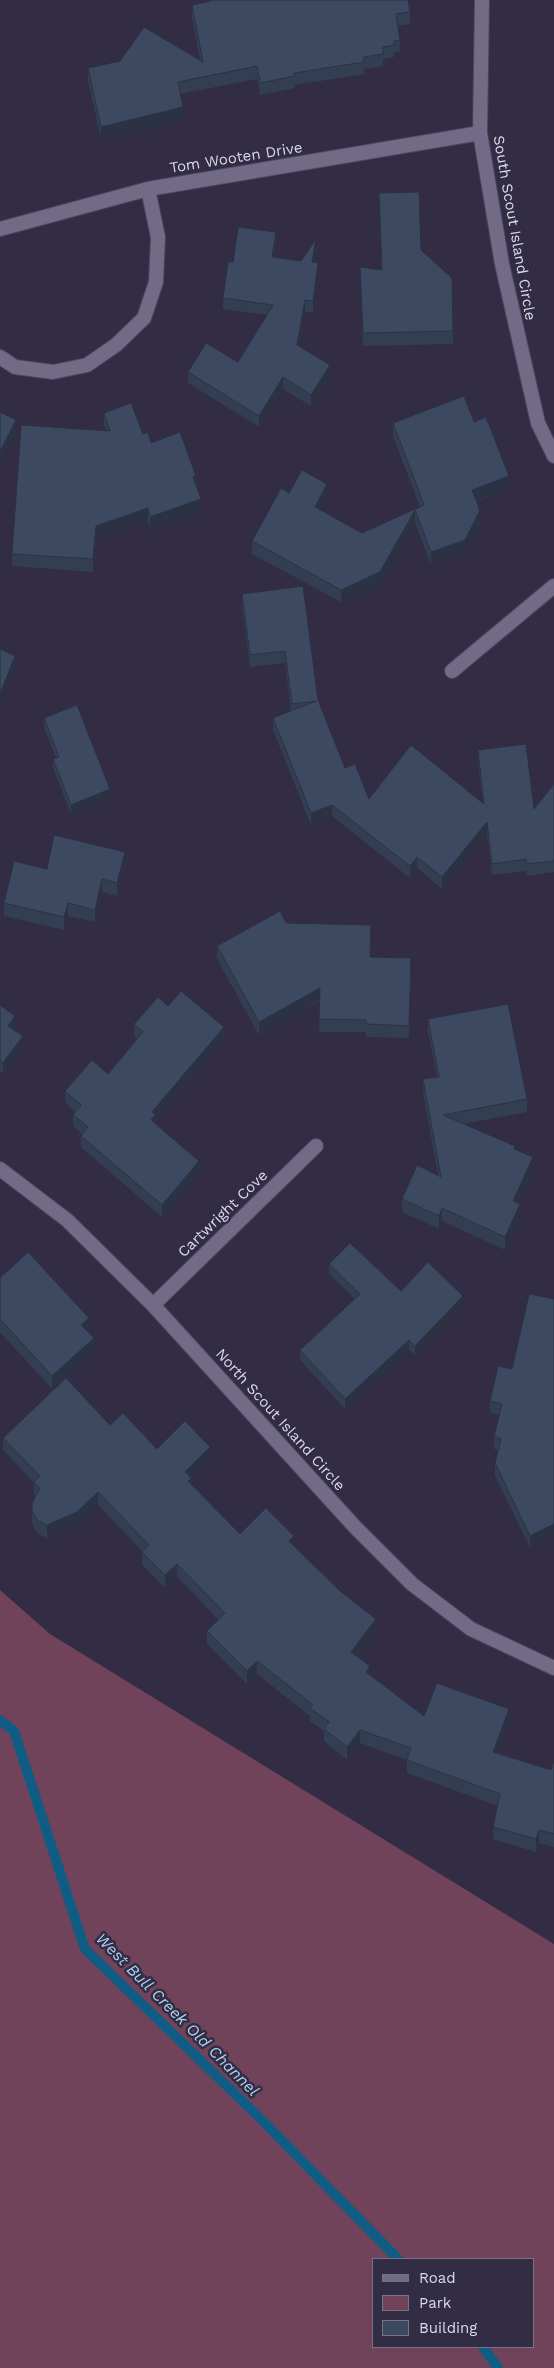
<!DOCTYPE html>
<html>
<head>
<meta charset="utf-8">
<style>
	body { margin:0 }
	#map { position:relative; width:554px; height:2368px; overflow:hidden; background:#322c45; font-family:"Work Sans",sans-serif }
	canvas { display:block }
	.legend { position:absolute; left:372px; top:2258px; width:162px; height:90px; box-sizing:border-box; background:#322c45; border:1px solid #767287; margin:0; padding:6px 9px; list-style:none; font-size:15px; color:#dddaea }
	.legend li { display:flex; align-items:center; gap:10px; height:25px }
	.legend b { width:25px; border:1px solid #767287 }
</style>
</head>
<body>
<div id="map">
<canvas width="554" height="2368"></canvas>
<ul class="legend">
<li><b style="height:6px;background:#716b88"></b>Road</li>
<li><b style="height:14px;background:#71435b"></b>Park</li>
<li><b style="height:14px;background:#3d4861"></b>Building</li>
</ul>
</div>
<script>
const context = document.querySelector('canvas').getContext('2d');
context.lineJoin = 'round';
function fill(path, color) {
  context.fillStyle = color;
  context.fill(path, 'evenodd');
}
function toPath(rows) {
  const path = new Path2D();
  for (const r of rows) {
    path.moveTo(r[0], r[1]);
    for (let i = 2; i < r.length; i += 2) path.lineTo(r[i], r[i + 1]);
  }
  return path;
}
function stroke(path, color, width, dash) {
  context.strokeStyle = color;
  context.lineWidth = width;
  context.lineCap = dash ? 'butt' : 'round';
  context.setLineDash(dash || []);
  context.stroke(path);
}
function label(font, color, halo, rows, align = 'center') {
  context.font = font + ' "Work Sans",sans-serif';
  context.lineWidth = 5;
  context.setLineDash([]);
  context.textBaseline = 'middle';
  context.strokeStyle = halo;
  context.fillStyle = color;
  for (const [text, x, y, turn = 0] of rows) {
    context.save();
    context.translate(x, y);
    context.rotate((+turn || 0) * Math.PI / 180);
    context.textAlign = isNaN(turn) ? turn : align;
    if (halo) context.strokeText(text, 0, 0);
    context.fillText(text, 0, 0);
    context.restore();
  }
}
fill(toPath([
	[0,1590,50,1634,554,1944,554,2368,0,2368],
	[373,2259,533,2259,533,2347,373,2347]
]), '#71435b');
stroke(toPath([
	[0,1720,14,1731,85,1949,261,2119,398,2259],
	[483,2347,498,2368]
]), '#0f5c84', 10);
const minor = toPath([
	[482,0,480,133,502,264,538,423,554,456],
	[0,229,148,189,480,133],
	[0,357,15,367,53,372,87,365,116,345,144,318,156,282,158,237,148,189],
	[452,671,554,586],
	[0,1169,67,1220,153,1305,355,1527,412,1584,471,1629,554,1668],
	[153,1305,316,1146]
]);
stroke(minor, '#4d475d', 16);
stroke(minor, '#716b88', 14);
fill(toPath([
	[209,0,408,0,410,12,410,24,398,26,400,40,400,52,394,53,394,57,383,59,383,66,364,69,364,74,295,85,295,88,260,95,257,79,180,94,183,120,101,139,88,81,88,68,200,60,192,17,192,5,209,1],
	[379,193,421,250,453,331,453,344,363,346,360,267,382,270],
	[276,243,274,257,301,261,316,250,313,262,318,274,313,312,305,312,299,346,330,376,311,406,283,389,259,427,188,383,188,372,238,362,267,315,223,309,223,298,233,262],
	[104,413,143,434,196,485,201,512,150,530,148,521,96,539,93,572,12,566,12,554,106,431,104,425],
	[474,422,509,489,477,502,480,523,465,552,431,565,415,523,380,585,341,602,252,554,252,541,289,493,327,497,320,510,362,533,420,507,393,436,393,423],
	[303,586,318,700,345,768,369,799,483,803,478,762,478,750,534,809,554,784,554,872,527,876,526,871,492,875,487,833,442,889,417,868,410,878,332,816,311,825,273,730,273,718,291,711,285,663,250,667,242,606,242,594],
	[44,718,110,798,71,814,53,768,53,759,56,758,44,728],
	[125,865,117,896,102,892,95,922,68,916,64,930,4,916,4,903,47,869],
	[286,923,370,957,411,971,409,1038,366,1037,366,1032,319,1032,320,1001,259,1035,217,959,217,946],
	[0,1005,15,1026,13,1029,23,1046,3,1073,0,1071],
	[168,1006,224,1039,155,1120,155,1123,199,1173,162,1217,81,1147,81,1136,82,1134,73,1126,73,1115,75,1112,65,1102,65,1091,108,1074,138,1039,134,1036,134,1024],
	[428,1019,527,1099,527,1112,464,1124,515,1150,533,1170,518,1203,520,1217,505,1250,442,1221,439,1229,402,1212,402,1199,438,1175,423,1092,423,1079,437,1077,428,1032],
	[329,1264,401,1291,463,1305,415,1355,409,1350,345,1409,300,1360,300,1350,355,1299,329,1274],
	[0,1278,89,1331,88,1332,94,1351,52,1389,0,1332],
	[554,1299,530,1548,495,1476,495,1463,498,1450,494,1449,494,1437,500,1415,490,1413,490,1401,512,1369],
	[110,1425,157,1449,210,1460,191,1479,191,1484,240,1534,294,1546,376,1632,357,1657,370,1675,424,1716,509,1722,498,1753,551,1770,554,1764,554,1847,539,1843,536,1852,493,1839,493,1827,498,1806,407,1773,407,1760,360,1743,347,1760,324,1741,324,1731,310,1721,310,1716,257,1674,247,1684,207,1644,207,1631,219,1620,177,1577,165,1588,142,1565,142,1551,98,1505,77,1525,47,1538,37,1533,32,1523,32,1510,36,1497,34,1495,34,1483,3,1450,3,1438]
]), '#343e53');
fill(toPath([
	[183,107,183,120,101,139,101,127],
	[276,232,276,243,272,268,272,257],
	[316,239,316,250,312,273,312,262],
	[318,263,318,274,313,312,313,301],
	[305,300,305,312,297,356,297,345],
	[330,365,330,376,311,406,311,395],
	[283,377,283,389,259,427,259,416],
	[16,420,16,433,0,465,0,452],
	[196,476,196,489,193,477],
	[509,476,509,489,472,503,472,490],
	[327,484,327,497,315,520,315,507],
	[201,499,201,512,150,530,150,517],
	[148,508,148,521,96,539,93,572,93,559,96,526],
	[415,510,415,523,380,585,341,602,341,590],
	[480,510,480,523,465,552,431,565,431,552],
	[15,656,15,668,0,706,0,694],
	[110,789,110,798,71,814,71,805],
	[332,805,332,816,311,825,311,813],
	[487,822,487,833,442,889,442,877],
	[125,852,125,865,117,896,117,883],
	[417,857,417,868,410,878,410,866],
	[102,879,102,892,95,922,95,910],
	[68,903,68,916,64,930,64,917],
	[320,988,320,1000,259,1035,259,1022],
	[15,1016,15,1026,8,1036,8,1026],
	[224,1027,224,1039,155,1120,155,1126,151,1120,152,1112],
	[23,1036,23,1046,3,1073,3,1063],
	[533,1157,533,1170,513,1214,513,1201],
	[199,1161,199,1173,162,1217,162,1205],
	[520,1204,520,1217,505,1250,505,1237],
	[442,1208,442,1221,439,1229,439,1216],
	[463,1296,463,1305,415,1355,415,1346],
	[89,1318,89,1331,81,1338,81,1325],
	[94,1338,94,1351,52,1389,52,1376],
	[409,1340,409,1350,345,1409,345,1399],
	[210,1447,210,1460,191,1479,191,1491,185,1472],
	[98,1492,98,1505,77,1525,47,1538,47,1525],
	[554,1524,554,1536,530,1548,530,1536],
	[294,1536,294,1549,289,1541],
	[177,1564,177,1577,165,1588,165,1575],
	[376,1619,376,1632,351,1665,351,1652],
	[257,1661,257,1674,247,1684,247,1671],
	[370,1666,370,1679,366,1672],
	[509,1709,509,1722,493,1765,493,1752],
	[360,1730,360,1743,347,1760,347,1747],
	[539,1830,539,1843,536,1852,536,1839]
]), '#2b3244');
const building = toPath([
	[211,0,408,0,410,12,396,14,400,40,394,41,394,45,383,47,383,54,364,57,364,62,294,73,295,76,260,83,257,66,178,82,183,107,101,127,88,68,120,61,144,27,203,62,192,5,211,1,211,0],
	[419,192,421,250,452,278,453,331,363,333,360,267,382,270,379,193,419,192],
	[238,227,276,232,272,257,301,261,316,239,312,262,318,263,313,301,305,300,297,345,330,365,311,395,283,377,259,416,188,372,206,343,238,362,273,305,223,298,228,262,233,262,238,227],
	[464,396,474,422,486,417,509,476,472,490,480,510,465,540,431,552,415,510,380,572,341,590,252,541,281,488,289,493,302,470,327,484,315,507,362,533,424,505,393,423,464,396],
	[131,403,143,434,148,432,151,443,180,432,196,476,193,477,201,499,150,517,148,508,96,526,93,559,12,554,21,425,110,431,104,413,131,403],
	[0,412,16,420,0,452,0,412],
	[303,586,318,700,345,768,355,764,369,799,411,745,484,804,478,750,526,744,534,809,554,784,554,861,527,864,526,859,492,864,487,822,442,877,417,857,410,866,332,805,311,813,273,718,316,701,292,704,285,651,250,655,242,594,303,586],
	[0,649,15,656,0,694,0,649],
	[77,705,110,789,71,805,53,759,59,757,44,718,77,705],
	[54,835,125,852,117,883,102,879,95,910,68,903,64,917,4,903,14,861,47,869,54,835],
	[280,911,286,923,371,925,370,957,411,958,409,1026,366,1024,366,1020,319,1019,320,988,259,1022,217,946,280,911],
	[181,991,224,1027,152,1112,155,1115,151,1120,199,1161,162,1205,81,1136,88,1127,73,1115,81,1105,65,1091,92,1060,108,1074,143,1032,134,1024,158,997,168,1006,181,991],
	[508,1004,527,1099,443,1115,515,1146,514,1149,533,1157,513,1201,520,1204,505,1237,442,1208,439,1216,402,1199,417,1165,441,1177,423,1079,439,1077,428,1019,508,1004],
	[0,1005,15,1016,8,1026,23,1036,3,1063,0,1061,0,1005],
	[350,1243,401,1291,428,1262,463,1296,415,1346,409,1340,345,1399,300,1350,360,1294,329,1264,350,1243],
	[28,1252,89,1318,81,1325,94,1338,52,1376,0,1319,0,1278,28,1252],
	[529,1294,554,1299,554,1524,530,1536,495,1463,501,1439,494,1437,502,1404,490,1401,498,1366,512,1369,529,1294],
	[66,1378,110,1425,123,1413,157,1449,185,1421,210,1447,185,1472,191,1478,188,1481,240,1534,266,1508,294,1536,289,1541,340,1591,376,1619,351,1652,370,1666,366,1672,424,1716,437,1683,509,1709,493,1752,551,1770,553,1763,554,1764,554,1834,539,1830,536,1839,493,1827,500,1794,407,1760,411,1748,360,1730,347,1747,324,1729,329,1722,310,1708,313,1705,257,1661,247,1671,207,1631,225,1613,177,1564,165,1575,142,1552,149,1545,98,1492,77,1512,47,1525,37,1520,32,1510,32,1503,40,1488,34,1482,40,1476,3,1438,66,1378]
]);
fill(building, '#3d4861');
stroke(building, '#2b3244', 1);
label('15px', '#dddaea', '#322c45', [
	["Tom Wooten Drive",236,158,-9],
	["South Scout Island Circle",514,228,80],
	["Cartwright Cove",223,1214,-44],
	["North Scout Island Circle",280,1420,48]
]);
label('italic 16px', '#aad4f1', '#322c45', [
	["West Bull Creek Old Channel",177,2015,45]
]);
</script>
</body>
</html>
